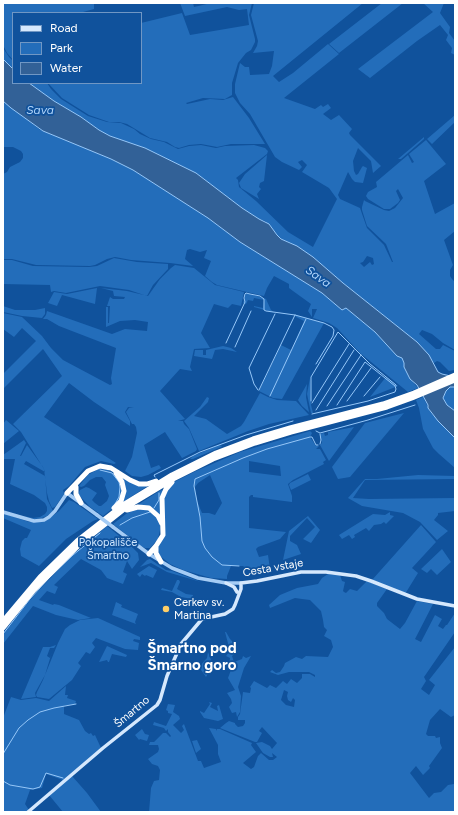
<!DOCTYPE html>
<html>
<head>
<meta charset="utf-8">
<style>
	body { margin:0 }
	#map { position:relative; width:458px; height:815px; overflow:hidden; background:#10529c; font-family:Figtree,sans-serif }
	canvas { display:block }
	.frame { position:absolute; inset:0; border:4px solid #fff; pointer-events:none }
	.legend { position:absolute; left:12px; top:12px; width:130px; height:72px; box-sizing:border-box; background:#10529c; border:1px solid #7097c4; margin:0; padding:5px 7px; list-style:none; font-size:12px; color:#fff }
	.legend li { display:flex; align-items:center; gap:8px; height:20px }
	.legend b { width:20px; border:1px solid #7097c4 }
</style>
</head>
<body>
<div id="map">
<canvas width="458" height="815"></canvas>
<div class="frame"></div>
<ul class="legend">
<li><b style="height:5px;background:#d5e8fd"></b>Road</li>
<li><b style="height:11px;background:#236dba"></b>Park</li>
<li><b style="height:11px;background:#326197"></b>Water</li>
</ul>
</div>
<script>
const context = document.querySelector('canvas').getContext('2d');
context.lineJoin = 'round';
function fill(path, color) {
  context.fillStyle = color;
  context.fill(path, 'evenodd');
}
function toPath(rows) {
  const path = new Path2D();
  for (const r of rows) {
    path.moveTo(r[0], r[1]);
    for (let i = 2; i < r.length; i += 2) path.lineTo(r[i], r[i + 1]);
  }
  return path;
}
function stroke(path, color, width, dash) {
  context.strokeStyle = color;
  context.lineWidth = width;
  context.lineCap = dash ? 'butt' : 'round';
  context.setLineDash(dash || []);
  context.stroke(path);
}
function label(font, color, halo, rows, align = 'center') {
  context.font = font + ' Figtree,sans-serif';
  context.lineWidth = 3.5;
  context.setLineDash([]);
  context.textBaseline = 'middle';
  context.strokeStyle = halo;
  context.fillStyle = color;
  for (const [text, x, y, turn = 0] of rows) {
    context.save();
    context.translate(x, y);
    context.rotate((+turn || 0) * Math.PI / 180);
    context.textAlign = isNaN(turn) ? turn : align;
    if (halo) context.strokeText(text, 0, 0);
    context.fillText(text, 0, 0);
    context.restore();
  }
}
fill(toPath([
	[3,3,94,3,94,9,83,12,83,13,13,13,13,60,7,53,3,45],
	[180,3,193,3,194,7,211,3,252,3,249,15,255,39,255,42,251,50,246,53,238,63,232,83,232,95,225,99,203,98,186,103,187,104,210,99,223,100,233,97,249,118,265,144,231,144,217,147,201,144,189,145,179,148,175,147,167,142,150,138,127,124,119,122,109,122,89,115,62,98,48,83,141,83,141,23,182,13,190,35,249,25,247,9,239,10,227,7,185,16],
	[254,3,363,3,273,76,279,82,293,73,328,44,339,54,284,98,315,109,321,105,323,107,328,104,331,108,323,114,331,120,339,115,352,129,349,133,350,135,381,166,373,173,371,161,358,148,353,161,354,171,356,175,358,174,362,167,363,166,367,168,363,183,355,182,352,179,348,172,338,195,340,199,360,208,367,228,384,245,392,262,393,262,386,244,367,226,362,210,362,207,364,200,365,201,384,210,389,211,395,208,403,198,398,189,396,191,400,200,398,203,390,209,384,209,368,199,366,196,368,192,377,187,376,182,408,155,412,163,414,162,409,154,426,140,446,164,424,181,435,214,455,203,455,231,444,240,453,265,450,270,450,276,452,279,455,282,455,350,443,343,432,334,422,330,419,334,436,349,440,349,443,345,455,351,455,371,454,370,449,371,440,362,437,361,434,363,417,342,343,283,313,257,291,243,281,239,265,221,259,219,242,208,196,173,145,148,110,136,99,130,81,117,54,101,29,83,47,83,51,89,61,99,88,116,107,122,121,123,134,129,140,134,151,139,164,142,178,149,189,146,201,145,216,148,225,146,254,145,265,148,268,151,267,154,236,178,238,180,239,187,256,201,288,232,313,247,337,199,329,188,302,172,307,165,302,160,298,162,302,167,299,170,282,162,275,157,250,114,240,103,235,93,235,84,240,63,245,67,249,67,250,75,269,74,272,66,274,51,253,53,257,46,258,41,251,15],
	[367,256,373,258,374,264,372,265,370,262,364,267,360,263,363,262],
	[382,3,403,3,339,53,329,44],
	[423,3,444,3,440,13,450,27,449,33,455,41,455,55,451,53,452,48,446,40,448,35,440,25,417,41,370,78,358,69,433,12],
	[3,48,9,57,13,61,13,69,3,59],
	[3,101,39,129,111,159,133,170,208,218,240,242,322,293,342,310,346,308,375,332,387,345,402,358,404,363,404,367,410,379,418,388,408,392,360,353,337,328,329,323,313,318,317,309,312,309,312,317,308,311,311,304,293,291,289,288,289,284,274,276,267,288,264,296,217,285,212,282,205,276,211,261,204,258,207,250,200,252,190,249,187,250,185,259,192,265,193,266,170,263,131,260,115,257,107,259,95,265,90,266,36,265,12,259,3,259,3,174,7,172,10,167,20,162,23,158,23,154,21,151,13,147,3,147],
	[455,115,455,122,432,144,427,139],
	[424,137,424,139,408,153,401,159,398,159],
	[267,155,264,181,260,183,259,187,261,189,257,194,259,199,241,188,239,183,245,174],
	[114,258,137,262,168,264,168,269,153,285,147,296,129,290,100,286,66,293,54,291,51,292,50,285,3,284,3,260,12,260,33,266,89,267,97,266],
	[175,265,194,268,215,285,244,292,241,306,232,304,228,308,214,304,201,333,210,348,194,349,190,367,192,371,180,369,160,391,185,419,178,421,183,421,184,424,189,429,197,449,196,451,182,458,165,432,144,445,151,468,159,465,161,468,148,475,141,477,132,476,125,471,132,457,137,433,136,427,134,424,132,424,126,412,129,408,134,408,128,407,125,412,130,421,130,426,94,402,69,383,44,417,116,463,114,464,101,461,85,467,69,486,63,490,64,494,55,507,52,508,49,501,47,493,44,469,21,432,13,424,62,376,43,349,3,389,3,374,36,341,22,328,14,337,3,329,3,313,22,317,42,336,51,348,63,360,110,385,112,384,111,378,116,348,59,326,47,319,43,319,46,315,47,311,112,334,125,329,147,331,148,322,135,320,120,321,106,327,106,307,108,307,108,323,109,323,110,306,107,306,110,297,113,299,124,299,125,297,114,296,113,291,101,288,127,291,148,296,160,279,171,268],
	[97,288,95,304,62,295,57,306,48,303,54,292,67,294],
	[246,293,264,298,266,299,271,310,275,313,254,307,254,306,263,308,264,300,254,298,253,301,248,300,246,304,243,303],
	[3,306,15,310,35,310,45,308,45,314,42,318,22,316,3,312],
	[295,315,324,323,282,399,273,398,259,391,281,345,291,350,292,349,304,321,296,317],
	[223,346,231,348,237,352,223,349,215,350,212,359,194,356,195,350,203,350,203,355,206,355,206,350],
	[386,377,398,386,370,397],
	[310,378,311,405,313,413,311,413,307,394],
	[307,384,306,397,309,412,302,406,298,400],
	[450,387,455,387,455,411,447,405,443,398,446,391],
	[260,393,268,397,277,400,296,401,309,415,269,424,248,431,199,451,189,428,184,421,200,407,207,397,209,398,208,402,194,416,206,419,227,434,241,426,244,422],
	[423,397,431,413,455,438,455,468,439,454,433,448,423,429,419,408,416,400],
	[404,413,350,477,338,479,332,467,365,423],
	[6,420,19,431,3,444,3,424],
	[354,427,329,461,320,445,322,443,320,434,324,433,325,436,328,435,328,432],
	[310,431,312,433,310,437,314,443,315,445,319,446,316,449,320,449,326,460,323,462,324,464,293,480,288,484,292,496,292,502,253,497,253,495,251,495,249,497,249,528,286,532,280,539,258,547,256,549,259,557,268,555,270,569,250,571,243,566,231,566,227,576,227,579,211,578,183,570,170,564,160,556,157,549,162,539,163,506,165,493,172,483,196,471,240,452],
	[249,461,280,466,281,476,249,472],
	[210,475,222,503,215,515,209,513,202,513,197,501,195,487,198,483],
	[24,440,26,443,20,456,21,456,27,445,43,467,45,472,26,461,24,464,45,476,47,499,53,511,47,516,42,518,34,519,23,516,33,518,40,517,45,514,47,511,47,507,45,503,34,495,10,484,15,459,3,459,3,455],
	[219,445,222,446,221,447,193,459,190,459,193,456],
	[98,469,108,470,113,473,116,475,122,487,121,499,113,508,103,516,90,507,78,494,80,490,86,487,89,488,97,493,92,500,95,503,99,506,101,506,107,501,109,496,105,485,106,482,102,477,96,477,90,480,84,486,81,487,79,486,88,475],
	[120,474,149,485,120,504,123,499],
	[308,474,311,480,291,490,289,485,290,483],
	[418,475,455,476,455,479,365,480,353,498,369,499,455,498,455,511,438,513,438,515,434,520,448,531,437,540,420,522,403,513,362,506,348,498,365,479,377,479],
	[161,490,163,491,162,519,159,515,139,504],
	[69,500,74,502,98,519,93,521,66,539,39,566,21,556,20,549,22,541,25,538,27,538,31,530,3,518,3,513,29,522,41,522,47,520,59,511],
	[142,509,151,511,159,520,160,526,160,530,158,539,150,548,145,548,141,546,113,524,126,514,131,511],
	[390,512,390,515,394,516,386,524,384,522,381,524,374,525,369,531,366,528,354,535,355,537,352,539,349,535,342,539,339,535,373,514,385,515],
	[308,516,320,530,311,543,303,539,315,527,307,518,290,536,290,541,297,545,301,554,283,560,289,531],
	[421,525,436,542,412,568,418,573,405,594,372,580],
	[107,526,128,543,138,553,139,560,132,569,127,561,123,572,127,574,123,584,107,578,101,570,81,559,54,585,58,587,55,594,47,591,39,600,53,605,54,604,59,605,91,618,78,620,69,618,56,615,33,606,3,644,3,633,36,593,71,557],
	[442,549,451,562,437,575,431,569,427,573,421,569],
	[150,559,166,570,172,571,201,582,167,572,151,563,140,567,147,560],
	[149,566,157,570,153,578,146,575,145,576,142,574,140,577,137,574],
	[328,574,340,575,342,581,345,582,343,591,344,592,346,593,350,589,357,591,367,581,387,589,377,603,377,606,384,613,387,619,400,629,405,623,417,601,433,604,415,639,421,642,435,615,442,619,438,626,443,629,446,625,447,625,455,613,455,632,424,677,426,681,421,689,429,695,435,685,429,680,455,647,455,715,451,717,440,709,430,720,426,734,428,736,435,736,436,738,440,737,440,743,442,748,429,766,430,768,423,775,416,766,410,773,429,798,434,793,441,792,448,785,454,784,454,782,455,781,455,812,149,812,151,788,154,781,159,780,160,770,158,766,152,764,148,759,158,752,159,749,158,745,149,745,150,742,154,742,163,733,166,733,170,737,171,736,168,732,168,729,166,731,164,728,153,725,154,722,166,726,172,714,168,713,168,711,166,710,168,704,175,705,173,712,179,716,180,719,173,725,181,733,184,730,182,726,184,724,198,761,201,761,204,768,221,762,218,754,218,745,209,728,216,729,217,731,217,729,220,729,252,743,251,745,256,752,243,763,251,769,254,767,258,756,261,753,269,760,273,760,277,757,272,753,273,757,270,757,263,753,256,743,262,742,270,746,272,749,277,743,262,727,259,731,262,733,257,742,255,742,220,728,226,723,229,721,235,723,235,724,238,727,243,726,245,723,245,720,238,720,238,717,240,714,243,692,250,693,251,688,250,687,254,681,267,688,270,685,276,688,283,681,287,684,291,679,297,683,302,678,302,674,310,674,315,677,315,675,309,672,289,672,278,675,270,672,272,670,276,673,280,672,284,666,285,663,296,657,302,659,306,656,328,657,333,647,331,640,324,636,327,630,324,627,323,620,321,611,310,600,302,599,295,598,270,608,269,605,280,595,297,588,318,584,322,578],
	[284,690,288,692,287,696,288,700,291,702,293,698,295,700,294,707,286,705,281,700],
	[177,580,179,580,180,582,177,589,186,594,193,595,192,599,181,597,172,592,161,590,162,588,172,591],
	[116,602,122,605,121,607,138,614,135,622,136,624,112,615],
	[98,618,140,637,140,640,134,639,133,641,139,643,138,650,125,649,96,638,92,643,95,647,90,654,86,652,78,663,81,666,72,680,49,699,37,697,36,695,37,692,43,680,58,643,65,629,70,625,80,620],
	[225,632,226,632,230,639,233,642,233,649,238,651,232,656,234,662,242,659,243,656,246,658,251,656,244,668,238,687,241,696,240,712,237,717,236,712,232,713,229,707,232,703,231,699,227,693,235,690,228,678,231,670,229,666,230,658,226,656,229,652,229,647],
	[56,645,54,648,50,648,47,656,50,658,52,652,45,675,35,693,36,697,21,699,43,647,50,647],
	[107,646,127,655,126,657,112,654,109,662,108,662,107,660,99,662],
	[208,652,213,665,206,677,199,667,207,658],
	[66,686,65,695,68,695,67,698,76,701,75,704,64,706,64,714,79,720,85,731,89,734,91,733,93,736,95,735,101,748,63,780,46,774,42,788,30,790,25,804,29,810,26,812,3,812,3,718,11,697,21,700,36,698,49,701],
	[209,702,212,703,210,707,218,711,217,706,219,705,223,719,218,721,204,718,200,712,200,711,204,713,210,704],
	[142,729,145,734,149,735,147,741,140,739,139,740,135,735],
	[197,740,201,749,196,753,192,741],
	[72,776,87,793,101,812,63,812,49,795]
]), '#236dba');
const water = toPath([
	[3,59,13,69,13,83,29,83,54,101,81,117,99,130,110,136,145,148,196,173,242,208,259,219,269,224,277,235,281,239,297,246,313,257,343,283,417,342,429,355,438,372,442,374,455,377,455,387,450,387,446,391,443,398,447,405,455,411,455,438,438,421,428,408,428,405,417,385,410,379,404,367,404,363,402,358,397,356,375,332,346,308,342,310,322,293,240,242,208,218,133,170,111,159,43,131,11,108,3,101,3,59]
]);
fill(water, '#326197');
stroke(water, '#96c7f8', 1);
stroke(toPath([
	[226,343,245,302,244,298,245,294,246,293,250,294,260,296,264,299,264,310,266,311,295,315,324,323,332,327,334,330,333,336,316,364],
	[235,347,251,311],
	[258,390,254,384,249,368,275,314],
	[259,390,295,315],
	[270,396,306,319],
	[364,396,380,377],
	[311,401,311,377,338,332,370,364,396,385,396,386],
	[347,401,371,368],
	[312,403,349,344],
	[327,406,361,355],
	[316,410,354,350],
	[312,414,368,401,395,392,396,389,395,386,365,362,337,405],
	[316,431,320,433,368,420,415,405],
	[320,444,321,440,320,434],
	[100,470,112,473,119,482,120,487,119,497,115,504],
	[155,477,154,475,200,452,246,435,293,421],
	[154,508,159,500,159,493],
	[120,525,132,518,150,512],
	[239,566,222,565,212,557,205,548,202,541,200,517,194,486,195,479,243,458,267,449,310,437,312,437,316,445,318,445],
	[3,634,30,599,49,578,73,555,100,533],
	[3,754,19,728,28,720,40,712,54,708,76,704],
	[3,781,10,785,33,789,40,787,46,773,63,778]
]), '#96c7f8', 1);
stroke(toPath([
	[3,512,34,521,44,520,49,517,55,511,67,493,97,515],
	[113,527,149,554,172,568,198,578,226,583,241,583]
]), '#a5ccf5', 3.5);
stroke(toPath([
	[226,583,234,587,237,592],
	[241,583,257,581,301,572,326,572,356,576,371,581,417,599,455,606],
	[28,812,103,748,157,705,160,700,167,676,181,644,202,619,225,614,233,609,235,605,241,589,241,583]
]), '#d5e8fd', 3.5);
stroke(toPath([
	[76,487,76,494,81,503],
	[67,493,88,471,100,466,111,468,130,480,139,484,147,484,156,481],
	[114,508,121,501,124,491,122,482,116,473],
	[127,510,138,507,149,508,158,516,162,524],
	[156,547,156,553,161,562],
	[149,554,156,546,163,535,162,498,166,489,172,482],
	[3,621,40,577,77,541,123,505,172,475,216,453,253,439,290,428,383,404,414,393,455,375],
	[3,628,34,590,80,544,128,506,173,479,213,459,255,443,291,432,387,407,412,398,455,380]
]), '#fff', 5);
stroke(toPath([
	[97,515,113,527]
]), '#a5ccf5', 3.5);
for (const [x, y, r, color] of [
	[166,609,4,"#ffcf68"]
]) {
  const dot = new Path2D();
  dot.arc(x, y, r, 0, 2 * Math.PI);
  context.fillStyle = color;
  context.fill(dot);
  stroke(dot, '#10529c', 1.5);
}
label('11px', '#cde5fe', '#10529c', [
	["Pokopališče",108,543],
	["Šmartno",108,556]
]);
label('11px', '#fff', '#10529c', [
	["Cesta vstaje",273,568,-10],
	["Šmartno",132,712,-40]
]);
label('11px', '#fff', '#10529c', [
	["Cerkev sv.",174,603],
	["Martina",174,616]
], 'left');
label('italic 12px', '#b1d5fb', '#10529c', [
	["Sava",40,110],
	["Sava",318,277,36]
]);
label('bold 15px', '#fff', '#10529c', [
	["Šmartno pod",192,649],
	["Šmarno goro",192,666]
]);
</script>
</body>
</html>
